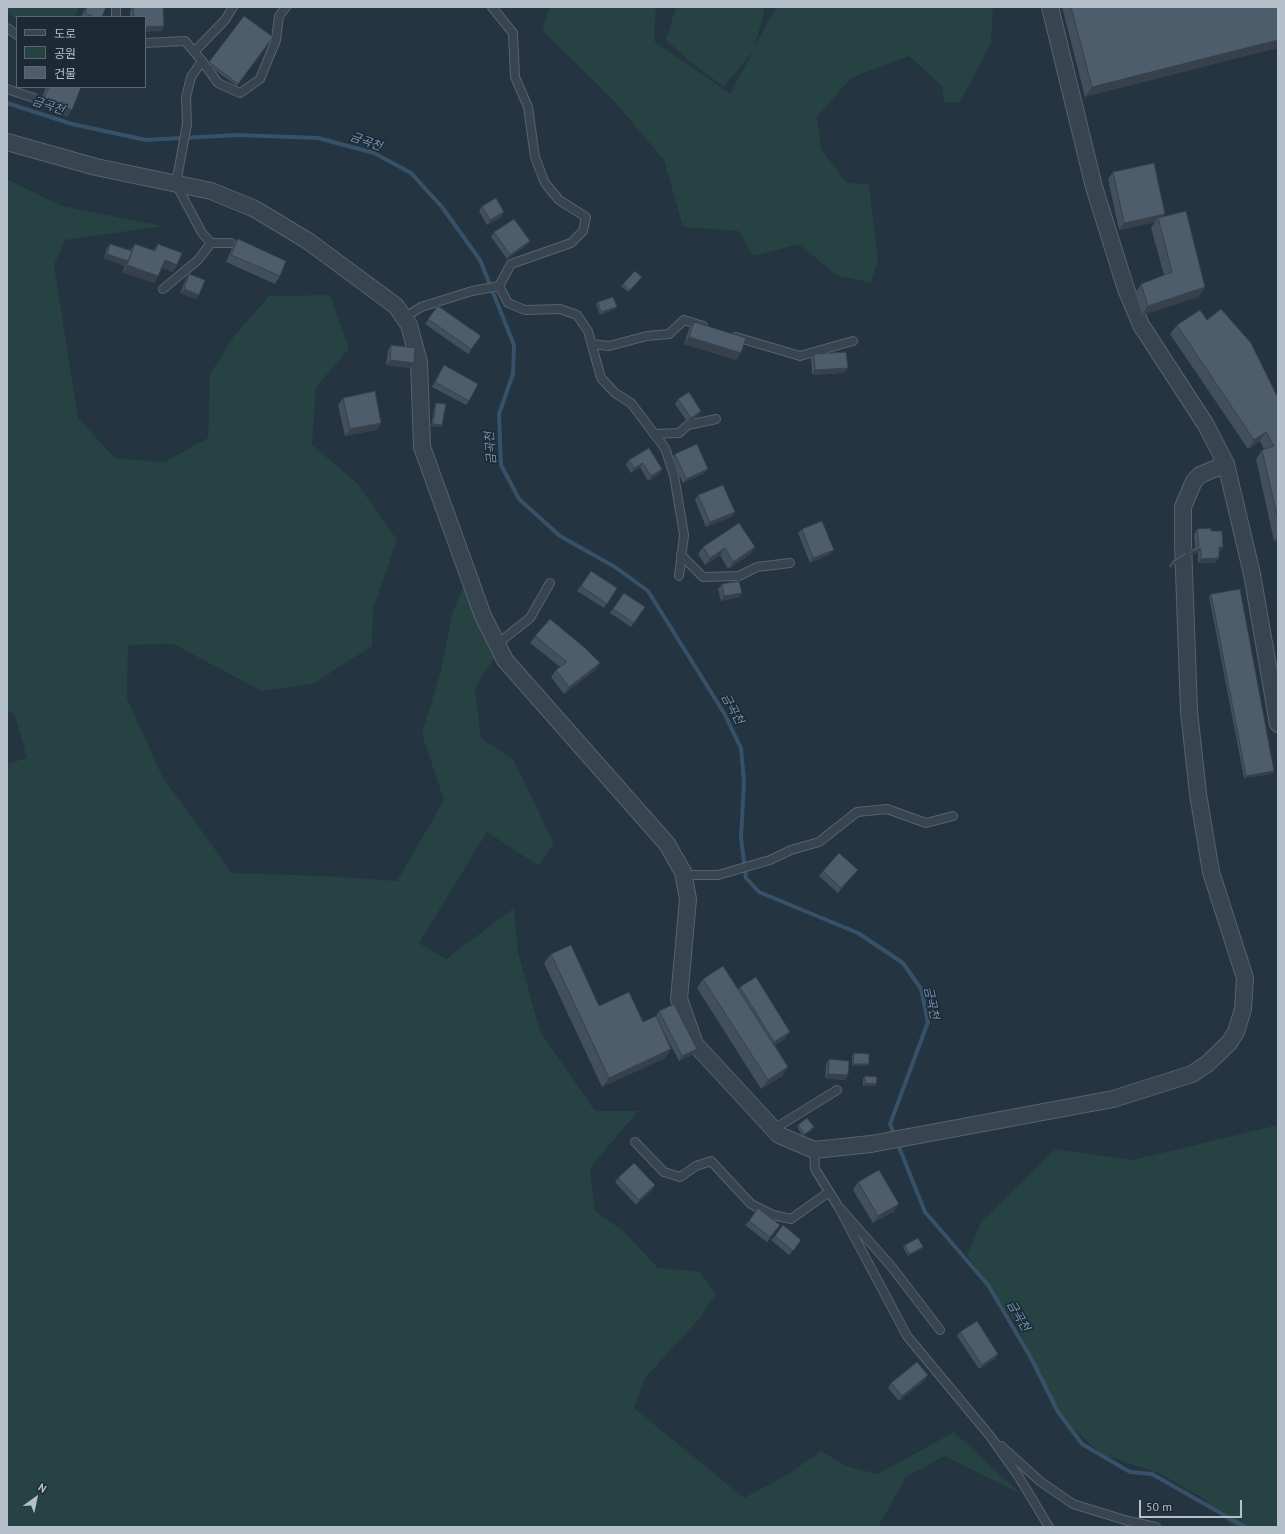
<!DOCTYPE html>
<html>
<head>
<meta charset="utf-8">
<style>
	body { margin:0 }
	#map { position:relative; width:1285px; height:1534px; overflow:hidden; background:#243441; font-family:"PT Sans","Noto Sans KR",sans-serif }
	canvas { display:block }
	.frame { position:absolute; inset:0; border:8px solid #b5c0cb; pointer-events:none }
	.legend { position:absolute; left:16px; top:16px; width:130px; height:72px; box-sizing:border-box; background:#1d2a36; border:1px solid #5a6672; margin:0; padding:5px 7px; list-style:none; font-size:12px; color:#b5c0cb }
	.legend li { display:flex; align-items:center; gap:8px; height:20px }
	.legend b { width:20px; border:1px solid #5a6672 }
	.north { position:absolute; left:16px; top:1478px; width:40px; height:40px; -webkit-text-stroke:3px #1d2a36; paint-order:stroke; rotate:33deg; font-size:11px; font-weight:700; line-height:16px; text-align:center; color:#b5c0cb }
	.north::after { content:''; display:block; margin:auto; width:14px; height:18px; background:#b5c0cb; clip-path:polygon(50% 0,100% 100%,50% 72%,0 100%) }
	.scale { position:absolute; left:1139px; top:1500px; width:103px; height:18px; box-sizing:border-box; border:2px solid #b5c0cb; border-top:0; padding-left:5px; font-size:12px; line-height:14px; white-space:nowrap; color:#b5c0cb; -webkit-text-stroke:3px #1d2a36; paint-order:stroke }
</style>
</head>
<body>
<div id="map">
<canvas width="1285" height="1534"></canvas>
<div class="frame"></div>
<ul class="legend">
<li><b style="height:5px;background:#384550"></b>도로</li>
<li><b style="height:11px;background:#264242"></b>공원</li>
<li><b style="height:11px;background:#4d5d6c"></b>건물</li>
</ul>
<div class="north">N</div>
<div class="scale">50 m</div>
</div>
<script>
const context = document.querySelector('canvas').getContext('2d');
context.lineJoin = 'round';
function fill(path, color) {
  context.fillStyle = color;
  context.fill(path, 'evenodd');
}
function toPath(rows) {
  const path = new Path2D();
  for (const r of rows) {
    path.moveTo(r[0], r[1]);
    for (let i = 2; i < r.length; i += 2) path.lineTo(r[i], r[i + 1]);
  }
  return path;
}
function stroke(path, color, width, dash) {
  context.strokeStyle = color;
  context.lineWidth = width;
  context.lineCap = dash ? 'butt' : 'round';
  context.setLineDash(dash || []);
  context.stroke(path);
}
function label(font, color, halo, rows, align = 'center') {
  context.font = font + ' "PT Sans","Noto Sans KR",sans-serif';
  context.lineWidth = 3;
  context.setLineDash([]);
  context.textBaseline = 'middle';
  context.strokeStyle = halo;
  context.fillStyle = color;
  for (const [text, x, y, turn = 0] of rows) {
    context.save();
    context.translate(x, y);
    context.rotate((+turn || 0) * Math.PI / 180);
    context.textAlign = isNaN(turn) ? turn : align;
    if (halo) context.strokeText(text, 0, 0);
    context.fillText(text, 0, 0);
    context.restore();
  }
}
fill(toPath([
	[7,7,79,7,75,17,17,17,17,20,7,13],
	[550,7,656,7,654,41,730,94,753,51,724,87,689,61,666,40,676,7,765,7,755,46,776,7,993,7,991,43,960,102,944,103,942,86,909,56,851,78,817,117,821,149,847,183,869,184,878,260,871,283,836,275,799,244,753,256,739,231,683,227,664,160,613,100,542,30],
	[7,179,62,206,164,226,65,240,54,265,78,418,115,458,164,462,208,438,210,374,234,336,269,296,330,295,349,349,316,387,312,445,357,483,397,540,373,609,372,646,313,684,262,691,173,644,128,645,127,698,162,776,232,873,325,876,397,881,444,800,422,734,441,670,453,611,464,585,496,655,475,688,481,738,513,759,554,843,539,866,487,832,419,943,446,959,514,908,518,952,540,1031,595,1111,638,1111,590,1168,595,1211,623,1231,658,1268,700,1272,716,1294,700,1318,645,1378,634,1408,744,1498,787,1475,821,1451,846,1466,878,1474,954,1432,1021,1494,945,1456,906,1477,878,1527,7,1527,7,764,27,758,14,713,7,712],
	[1278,1125,1278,1527,1233,1527,1204,1499,1159,1473,1103,1455,1064,1421,1016,1324,967,1255,981,1222,1055,1149,1133,1160]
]), '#264242');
stroke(toPath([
	[7,103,72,124,146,140,237,135,318,138,374,153,411,173,442,207,480,260,514,345,513,374,499,414,501,465,519,499,560,536,615,567,648,591,724,713,741,748,744,782,741,838,746,878,759,892,858,933,903,963,921,989,928,1022,890,1124,895,1136],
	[897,1142,925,1212,988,1285,1030,1356,1058,1412,1082,1444,1130,1472,1152,1474,1245,1527]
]), '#375268', 4);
const lane = toPath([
	[116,7,116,17],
	[7,28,17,35],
	[145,43,185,41,202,61,191,77,186,97,187,124,176,184,202,233,211,243,231,243],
	[194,52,225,20,233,7],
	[202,61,218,83,240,93,260,79,276,40,279,16,286,7],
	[7,89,34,98],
	[499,286,508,303,525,310,560,309,577,315,588,331,601,378,615,393,631,403,665,448,674,475,684,535,679,576],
	[163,289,198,260,211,243],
	[404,318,421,307,472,291,499,286,511,264,571,243,583,231,586,217,559,200,545,183,535,157,528,107,515,77,513,33,492,7],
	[736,337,800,356,853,341],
	[592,344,609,346,647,336,669,334,684,320,703,326],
	[654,434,679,433,688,425,716,419],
	[681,555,703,577,739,576,757,567,790,563],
	[497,644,530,618,550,583],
	[683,875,718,875,770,860,791,850,819,842,857,812,887,809,926,823,953,816],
	[774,1129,837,1090],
	[635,1142,664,1172,680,1177,696,1166,711,1161,751,1204,773,1215,791,1219,829,1192],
	[814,1150,815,1169,838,1206,891,1266,940,1330],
	[838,1206,907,1336,990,1436,1017,1474,1049,1527],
	[1001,1446,1041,1482,1073,1504,1128,1521,1156,1527]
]);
const street = toPath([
	[1050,7,1094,187,1126,289,1141,325,1206,425,1226,464,1252,574,1278,724],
	[7,142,96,167,211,191,255,209,308,241,396,306,409,325,419,362,422,447,483,616,505,660,667,844,683,872,688,899,679,999,695,1044,779,1135,814,1150,871,1144,1113,1099,1192,1074,1207,1064,1229,1043,1236,1032,1243,1009,1245,978,1211,872,1198,794,1189,711,1183,543,1183,507,1194,481,1200,475,1226,464]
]);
stroke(lane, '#56636e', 10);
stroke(street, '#56636e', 18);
stroke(lane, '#384550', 8);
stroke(street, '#384550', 16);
fill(toPath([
	[86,7,106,7,102,17,81,17],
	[132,7,163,7,164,26,161,31,145,17,130,17,130,11],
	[1062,7,1278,7,1085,97],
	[244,16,273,37,237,86,208,65],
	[46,87,81,87,67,117,39,105],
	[1113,172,1163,217,1205,287,1198,297,1142,315,1135,293,1141,284,1164,275,1151,228,1155,222,1119,230,1108,179],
	[482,206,504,212,501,217,487,225,479,211],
	[494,232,527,245,507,259,491,237],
	[238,239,280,276,275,284,226,262,233,246],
	[110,244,130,250,135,244,153,251,158,244,177,265,173,272,162,268,154,283,122,272,125,266,104,258,107,248],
	[189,274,196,299,180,293,186,279],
	[640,279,628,292,621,286,623,284],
	[598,302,615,309,600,315,596,304],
	[438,306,481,336,468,354,425,324],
	[1207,320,1278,398,1278,541,1274,541,1256,459,1262,450,1264,449,1260,441,1248,449,1170,334,1177,325],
	[694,322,741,353,736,360,684,344,689,329],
	[391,345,414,363,410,368,386,365,388,350],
	[814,354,844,373,812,375,811,359],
	[444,365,469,401,466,405,432,387,441,370],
	[343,398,381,423,376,430,345,436,338,405],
	[678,399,698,416,688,423,675,404],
	[436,403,442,425,441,427,431,426,435,405],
	[649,448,662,469,659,474,648,481,640,467,631,473,626,465,629,460],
	[675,454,705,473,683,483,672,459],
	[698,495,735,512,731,517,706,527,695,500],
	[802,529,830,554,810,563,798,533],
	[1197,529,1211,531,1223,547,1220,552,1219,552,1219,558,1215,563,1198,563,1198,553,1188,556,1188,555,1191,550,1195,548,1194,534],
	[703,547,755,547,750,554,728,569,720,555,705,565,698,554],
	[1187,554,1183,558,1170,568,1169,566,1172,561],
	[591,571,617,588,604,608,577,591],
	[722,584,742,593,739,597,721,601,718,589],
	[624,593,645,607,631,627,610,613],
	[1211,594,1272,774,1244,778,1209,596],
	[535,636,600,663,595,670,564,694,551,677,556,670,560,667,530,643],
	[858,870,854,874,838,893,819,876,823,871],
	[551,954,599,1006,643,1022,656,1016,659,1011,694,1054,679,1061,656,1017,671,1049,665,1058,602,1087,544,963],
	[703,979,738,989,740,987,785,1039,775,1045,788,1067,782,1076,761,1089,697,988],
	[854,1053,869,1064,867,1066,852,1066,852,1056],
	[829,1059,848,1075,845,1080,825,1078,826,1064],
	[865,1076,876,1084,875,1086,863,1086,863,1079],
	[798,1125,814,1127,812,1130,803,1136,797,1127],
	[618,1178,655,1185,652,1190,636,1205,615,1182],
	[858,1182,894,1211,873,1223,853,1190],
	[749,1221,780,1225,767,1242,745,1225],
	[775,1236,801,1240,789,1255,771,1240],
	[905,1245,923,1247,921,1249,908,1256,903,1247],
	[960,1332,998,1354,995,1359,979,1369,957,1336],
	[928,1375,925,1380,899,1401,888,1388,891,1383]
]), '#42505d');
fill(toPath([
	[164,26,161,31,145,32,145,27],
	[1278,40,1278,48,1085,97,1092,87],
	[44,98,72,110,67,117,39,105],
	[504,212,501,217,487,225,490,220],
	[1165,214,1160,221,1158,218,1155,222,1119,230,1124,223],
	[530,241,527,245,507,259,510,255],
	[107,254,128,261,125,266,104,258],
	[165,260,177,265,173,272,160,267],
	[127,265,158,276,154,283,122,272],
	[1205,287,1198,297,1142,315,1148,306],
	[184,289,199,295,196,299,180,293],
	[617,307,615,309,600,315,601,312],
	[689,337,741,353,736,360,684,344],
	[390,360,414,363,410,368,386,365],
	[848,368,844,373,812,375,815,370],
	[701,411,698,416,688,423,691,418],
	[381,423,376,430,345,436,350,429],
	[433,424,442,425,441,427,431,426],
	[1266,432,1260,441,1248,449,1254,440],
	[643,463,640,467,631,473,634,468],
	[662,469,659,474,648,481,651,476],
	[708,469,705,473,683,483,686,479],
	[735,512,731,517,706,527,710,522],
	[1278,536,1278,541,1274,541],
	[755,547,750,554,728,569,733,562],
	[1219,547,1223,547,1220,552,1215,552],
	[725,548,720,555,705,565,710,558],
	[1201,548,1198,553,1188,556,1192,552],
	[834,550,830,554,810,563,813,558],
	[1187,554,1183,558,1170,568,1173,563],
	[1219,558,1215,563,1198,563,1201,559],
	[742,593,739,597,721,601,724,596],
	[600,663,595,670,564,694,569,687],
	[1274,771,1272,774,1244,778,1246,776],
	[858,870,854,874,838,893,841,888],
	[790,1032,785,1039,769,1049,774,1042],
	[671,1049,665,1058,602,1087,609,1078],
	[697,1049,694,1054,679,1061,682,1056],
	[853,1064,869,1064,867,1066,852,1066],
	[788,1067,782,1076,761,1089,768,1080],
	[828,1074,848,1075,845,1080,825,1078],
	[865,1083,876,1084,875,1086,863,1086],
	[814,1127,812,1130,803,1136,805,1134],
	[655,1185,652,1190,636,1205,639,1200],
	[899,1204,894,1211,873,1223,878,1216],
	[923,1247,921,1249,908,1256,909,1254],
	[998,1354,995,1359,979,1369,982,1365],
	[928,1375,925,1380,899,1401,902,1396]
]), '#36414c');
const building = toPath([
	[87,7,106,7,102,17,94,17,85,13,87,7],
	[133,7,163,7,164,26,145,27,145,17,134,17,133,7],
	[1071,7,1278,7,1278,40,1092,87,1071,7],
	[244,16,273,37,238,84,209,62,244,16],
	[49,87,81,87,72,110,44,98,49,87],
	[1154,163,1165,214,1124,223,1113,172,1154,163],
	[496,198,504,212,490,220,482,206,496,198],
	[1186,211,1205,287,1148,306,1141,284,1172,272,1158,218,1186,211],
	[514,219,530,241,510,255,494,232,514,219],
	[238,239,286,261,280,276,231,255,238,239],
	[110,244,132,251,128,261,107,254,110,244],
	[135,244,155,251,158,244,182,253,177,265,165,260,158,276,127,265,135,244],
	[635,271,642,277,630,290,623,284,635,271],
	[189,274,205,280,199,295,184,289,189,274],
	[613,297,617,307,601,312,598,302,613,297],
	[438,306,481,336,471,349,428,319,438,306],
	[1221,309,1251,343,1278,398,1278,520,1262,450,1274,446,1266,432,1254,440,1177,325,1200,310,1207,320,1221,309],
	[694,322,746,338,741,353,689,337,694,322],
	[391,345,415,348,414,363,390,360,391,345],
	[846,352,848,368,815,370,814,354,846,352],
	[444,365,478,384,469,401,435,382,444,365],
	[375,391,381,423,350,429,343,398,375,391],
	[689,392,701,411,691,418,678,399,689,392],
	[436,403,446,404,442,425,433,424,436,403],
	[697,444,708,469,686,479,675,454,697,444],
	[649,448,662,469,651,476,643,463,634,468,629,460,649,448],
	[723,485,735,512,710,522,698,495,723,485],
	[822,521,834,550,813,558,802,529,822,521],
	[739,523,755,547,733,562,725,548,710,558,703,547,739,523],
	[1211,528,1211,531,1222,531,1223,547,1219,547,1219,558,1201,559,1201,548,1192,552,1191,550,1199,546,1197,529,1211,528],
	[1186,552,1187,554,1173,563,1172,561,1186,552],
	[591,571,617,588,607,604,581,586,591,571],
	[739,581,742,593,724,596,722,584,739,581],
	[1240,589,1274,771,1246,776,1211,594,1240,589],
	[624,593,645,607,634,623,613,609,624,593],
	[550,619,585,648,600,663,569,687,556,670,567,662,535,636,550,619],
	[839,853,858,870,841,888,823,871,839,853],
	[571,945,599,1006,629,992,643,1022,656,1016,671,1049,609,1078,551,954,571,945],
	[723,966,788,1067,768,1080,703,979,723,966],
	[756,977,790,1032,774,1042,740,987,756,977],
	[674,1004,697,1049,682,1056,659,1011,674,1004],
	[854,1053,869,1054,869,1064,853,1064,854,1053],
	[829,1059,849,1061,848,1075,828,1074,829,1059],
	[865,1076,877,1077,876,1084,865,1083,865,1076],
	[807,1118,814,1127,805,1134,798,1125,807,1118],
	[634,1163,655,1185,639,1200,618,1178,634,1163],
	[879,1170,899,1204,878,1216,858,1182,879,1170],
	[758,1208,780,1225,770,1237,749,1221,758,1208],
	[783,1225,801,1240,793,1251,775,1236,783,1225],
	[918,1238,923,1247,909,1254,905,1245,918,1238],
	[977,1321,998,1354,982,1365,960,1332,977,1321],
	[917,1362,928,1375,902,1396,891,1383,917,1362]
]);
fill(building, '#4d5d6c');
stroke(building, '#36414c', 1);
label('italic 12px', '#7395af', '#1d2a36', [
	["금곡천",48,106,18],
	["금곡천",366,142,19],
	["금곡천",491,448,-95],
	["금곡천",732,709,61],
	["금곡천",931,1003,78],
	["금곡천",1018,1316,60]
]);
</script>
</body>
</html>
